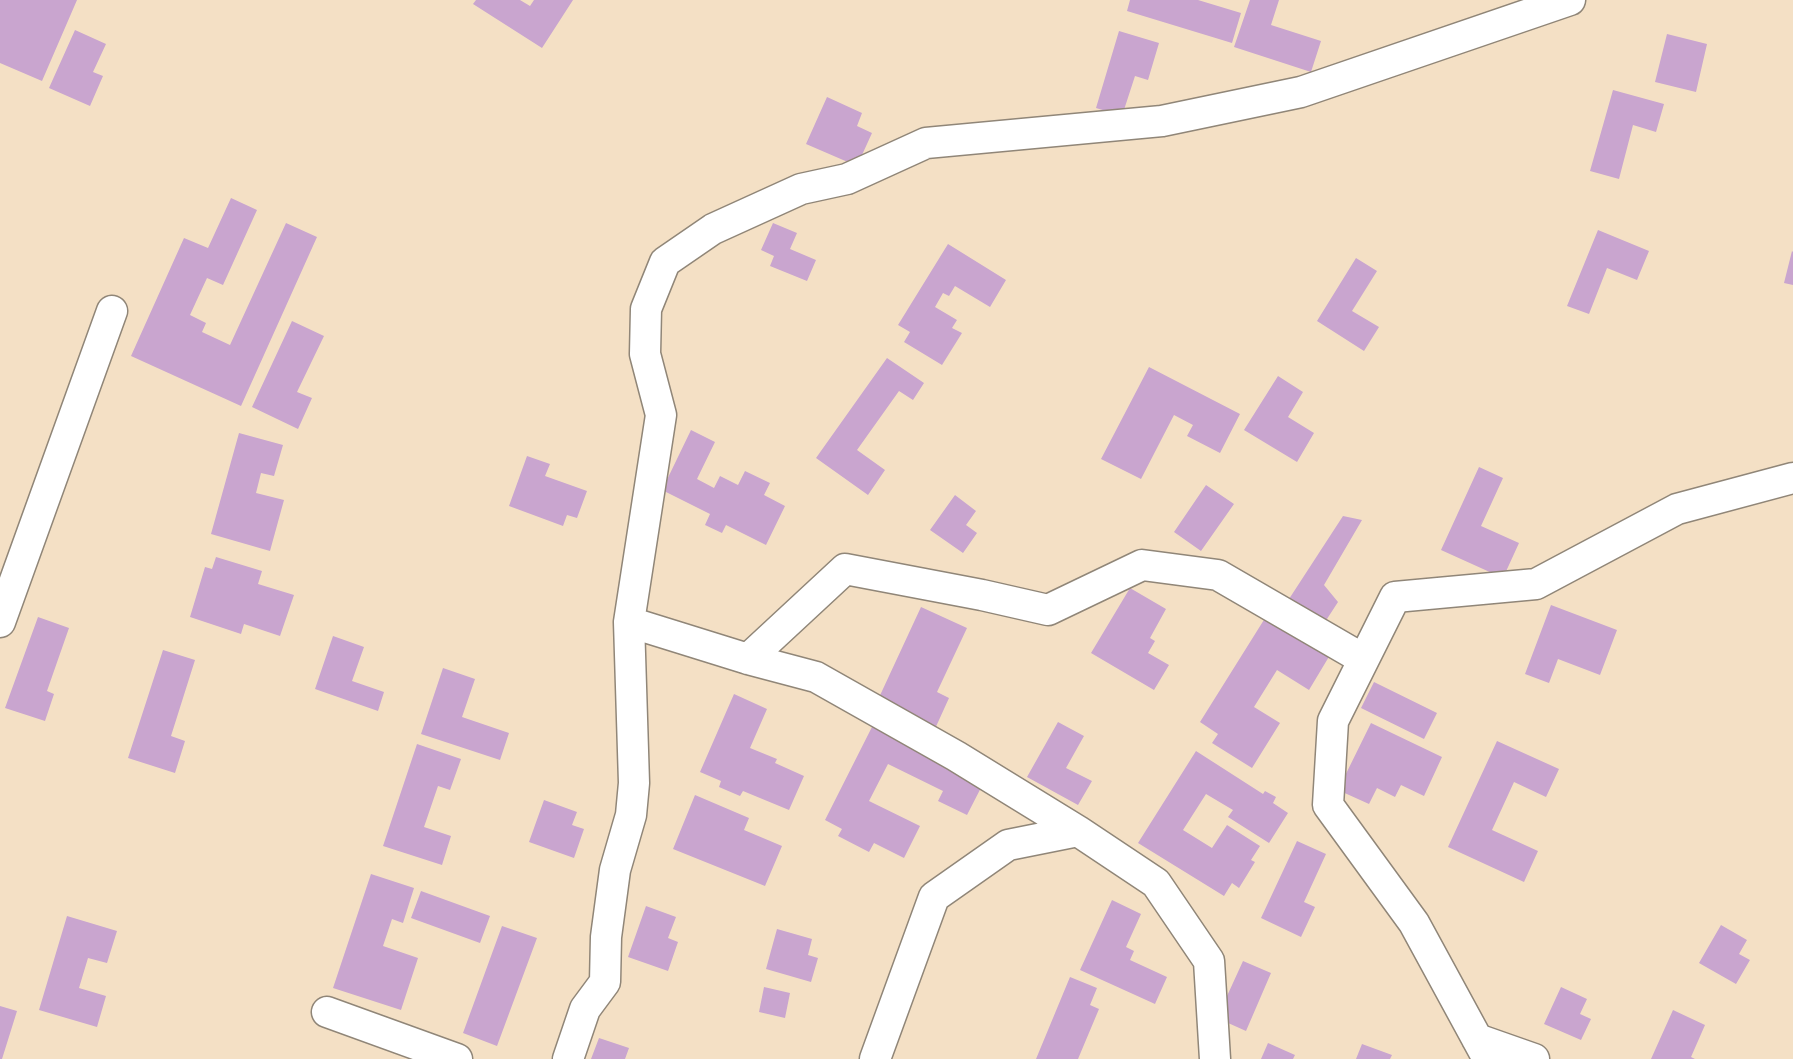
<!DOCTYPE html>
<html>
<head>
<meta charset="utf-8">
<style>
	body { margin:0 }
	canvas { display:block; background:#f4e0c5 }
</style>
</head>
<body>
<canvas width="1793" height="1059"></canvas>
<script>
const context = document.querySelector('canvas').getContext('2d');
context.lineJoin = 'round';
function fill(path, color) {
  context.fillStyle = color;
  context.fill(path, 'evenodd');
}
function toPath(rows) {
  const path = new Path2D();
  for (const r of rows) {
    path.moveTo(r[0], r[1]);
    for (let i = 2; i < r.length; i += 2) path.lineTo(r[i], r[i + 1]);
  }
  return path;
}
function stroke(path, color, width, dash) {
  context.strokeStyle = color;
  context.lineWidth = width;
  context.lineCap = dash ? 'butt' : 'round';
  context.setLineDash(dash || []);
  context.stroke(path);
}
fill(toPath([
	[0,0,77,0,42,81,0,63],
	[476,0,520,0,530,6,534,0,573,0,542,48,473,4],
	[1130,0,1198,0,1241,13,1232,43,1127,11],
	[1250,0,1279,0,1271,25,1321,41,1311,72,1234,47],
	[75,30,106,44,93,72,103,76,90,106,49,88],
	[1119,31,1159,43,1148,80,1135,76,1122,116,1096,108],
	[1667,34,1707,44,1696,92,1655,82],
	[1613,90,1664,104,1656,132,1633,125,1619,179,1590,171],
	[827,97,862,113,857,126,872,133,857,166,806,144],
	[231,198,257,210,223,285,207,278,190,315,206,323,202,332,230,345,286,223,317,237,241,406,131,356,184,238,208,248],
	[773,223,797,233,790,249,816,260,807,281,770,266,774,256,761,250],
	[1598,230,1649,251,1637,280,1607,268,1589,314,1567,306],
	[948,244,1006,280,990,307,955,286,949,296,943,293,935,307,957,320,952,328,962,333,942,365,904,342,910,332,898,325],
	[1792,251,1793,252,1793,285,1784,283],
	[1356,258,1377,271,1352,311,1379,327,1364,351,1317,321],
	[292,321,324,336,297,392,312,398,298,429,252,407],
	[887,358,924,383,913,400,899,391,857,450,885,470,868,495,816,458],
	[1149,367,1240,414,1220,453,1187,436,1193,425,1174,415,1141,479,1101,459],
	[1278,376,1303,392,1288,417,1314,433,1297,462,1244,430],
	[691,430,715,442,697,479,714,488,720,476,738,485,745,471,770,483,764,495,785,506,766,545,726,525,722,533,705,525,710,514,662,490],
	[239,433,283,445,274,476,261,473,256,493,284,500,270,551,211,534],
	[527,456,550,464,545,476,587,491,577,518,567,515,563,526,509,506],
	[1479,467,1503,478,1481,526,1519,543,1503,578,1441,550],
	[1206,485,1234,504,1201,551,1174,532],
	[955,495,976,511,966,525,977,533,963,553,930,530],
	[1343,516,1362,520,1324,585,1338,602,1325,622,1289,599],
	[216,557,262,571,258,584,294,595,280,636,244,624,241,634,190,617,205,567,212,569],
	[1130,588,1166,609,1150,638,1155,641,1148,653,1169,665,1154,690,1091,653],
	[1551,605,1617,630,1600,675,1558,659,1549,683,1525,674],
	[921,607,967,628,937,692,949,698,934,731,876,704],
	[1267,615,1330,655,1309,690,1277,670,1254,707,1280,723,1252,768,1212,743,1218,734,1200,722],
	[38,617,69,628,47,691,54,694,45,721,5,708],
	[333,636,364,647,352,681,384,692,378,711,315,689],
	[163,650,195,660,171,736,185,741,175,773,128,758],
	[443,668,475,679,462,717,509,733,500,760,421,734],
	[1374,682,1437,713,1424,739,1361,708],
	[734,694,767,709,750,748,777,759,775,763,804,776,789,810,743,791,740,796,719,787,721,781,700,772],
	[1058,722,1084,736,1066,768,1092,781,1078,805,1027,777],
	[874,723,986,778,967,815,938,801,943,791,888,764,869,801,920,826,904,858,874,843,869,852,838,836,842,829,825,820],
	[1371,723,1442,757,1424,796,1401,785,1395,797,1377,788,1369,804,1338,790],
	[1497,741,1559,769,1546,797,1514,782,1492,830,1538,851,1524,882,1448,847],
	[417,744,461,759,450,790,438,786,424,827,451,836,442,865,383,846],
	[1196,751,1263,794,1265,791,1276,797,1273,803,1288,813,1269,843,1228,817,1233,810,1206,794,1183,830,1212,848,1227,825,1260,846,1251,860,1255,862,1239,888,1232,883,1224,896,1138,843],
	[695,795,749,818,744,830,782,846,765,886,673,849],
	[544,800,577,812,572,825,584,829,574,858,529,842],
	[1297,841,1326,854,1304,902,1315,907,1301,937,1261,918],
	[371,874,414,888,403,923,392,919,383,946,418,958,401,1010,333,988],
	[421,891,490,916,480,943,411,918],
	[1112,900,1141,914,1126,947,1134,951,1130,960,1167,977,1155,1004,1080,970],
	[646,906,676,917,668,938,678,942,668,971,628,957],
	[67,916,117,931,107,963,88,958,79,988,106,996,97,1027,39,1010],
	[1721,925,1747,940,1739,954,1750,960,1736,984,1699,963],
	[502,926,537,938,497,1046,463,1033],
	[777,929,812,939,808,955,818,958,811,982,766,969],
	[1243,961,1271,973,1246,1031,1217,1018],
	[1070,977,1097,988,1090,1005,1099,1009,1078,1059,1036,1059],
	[764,987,790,993,785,1018,759,1012],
	[1561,987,1587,999,1580,1014,1591,1019,1581,1040,1544,1024],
	[0,1006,17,1011,2,1059,0,1059],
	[1673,1010,1705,1025,1691,1057,1695,1059,1651,1059],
	[599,1038,629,1048,625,1059,591,1059],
	[1268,1043,1295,1055,1293,1059,1261,1059],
	[1362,1044,1392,1055,1390,1059,1356,1059]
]), '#c9a5cf');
const street = toPath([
	[0,622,112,311],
	[629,622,748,659,816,677,956,756,1078,831,1156,883,1209,961,1215,1059],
	[748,659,845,569,982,595,1048,610,1142,565,1218,575,1363,659],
	[327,1012,457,1059],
	[1477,1039,1534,1059],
	[568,1059,585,1009,605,982,606,937,615,870,631,815,634,783,629,622,661,415,645,354,646,309,665,262,713,229,801,189,847,179,926,143,1162,121,1301,92,1570,0],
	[875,1059,934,897,1008,845,1078,831],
	[1488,1059,1414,923,1328,805,1333,721,1395,597,1536,584,1677,509,1793,478]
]);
stroke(street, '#908678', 33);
stroke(street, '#fff', 30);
</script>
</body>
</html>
